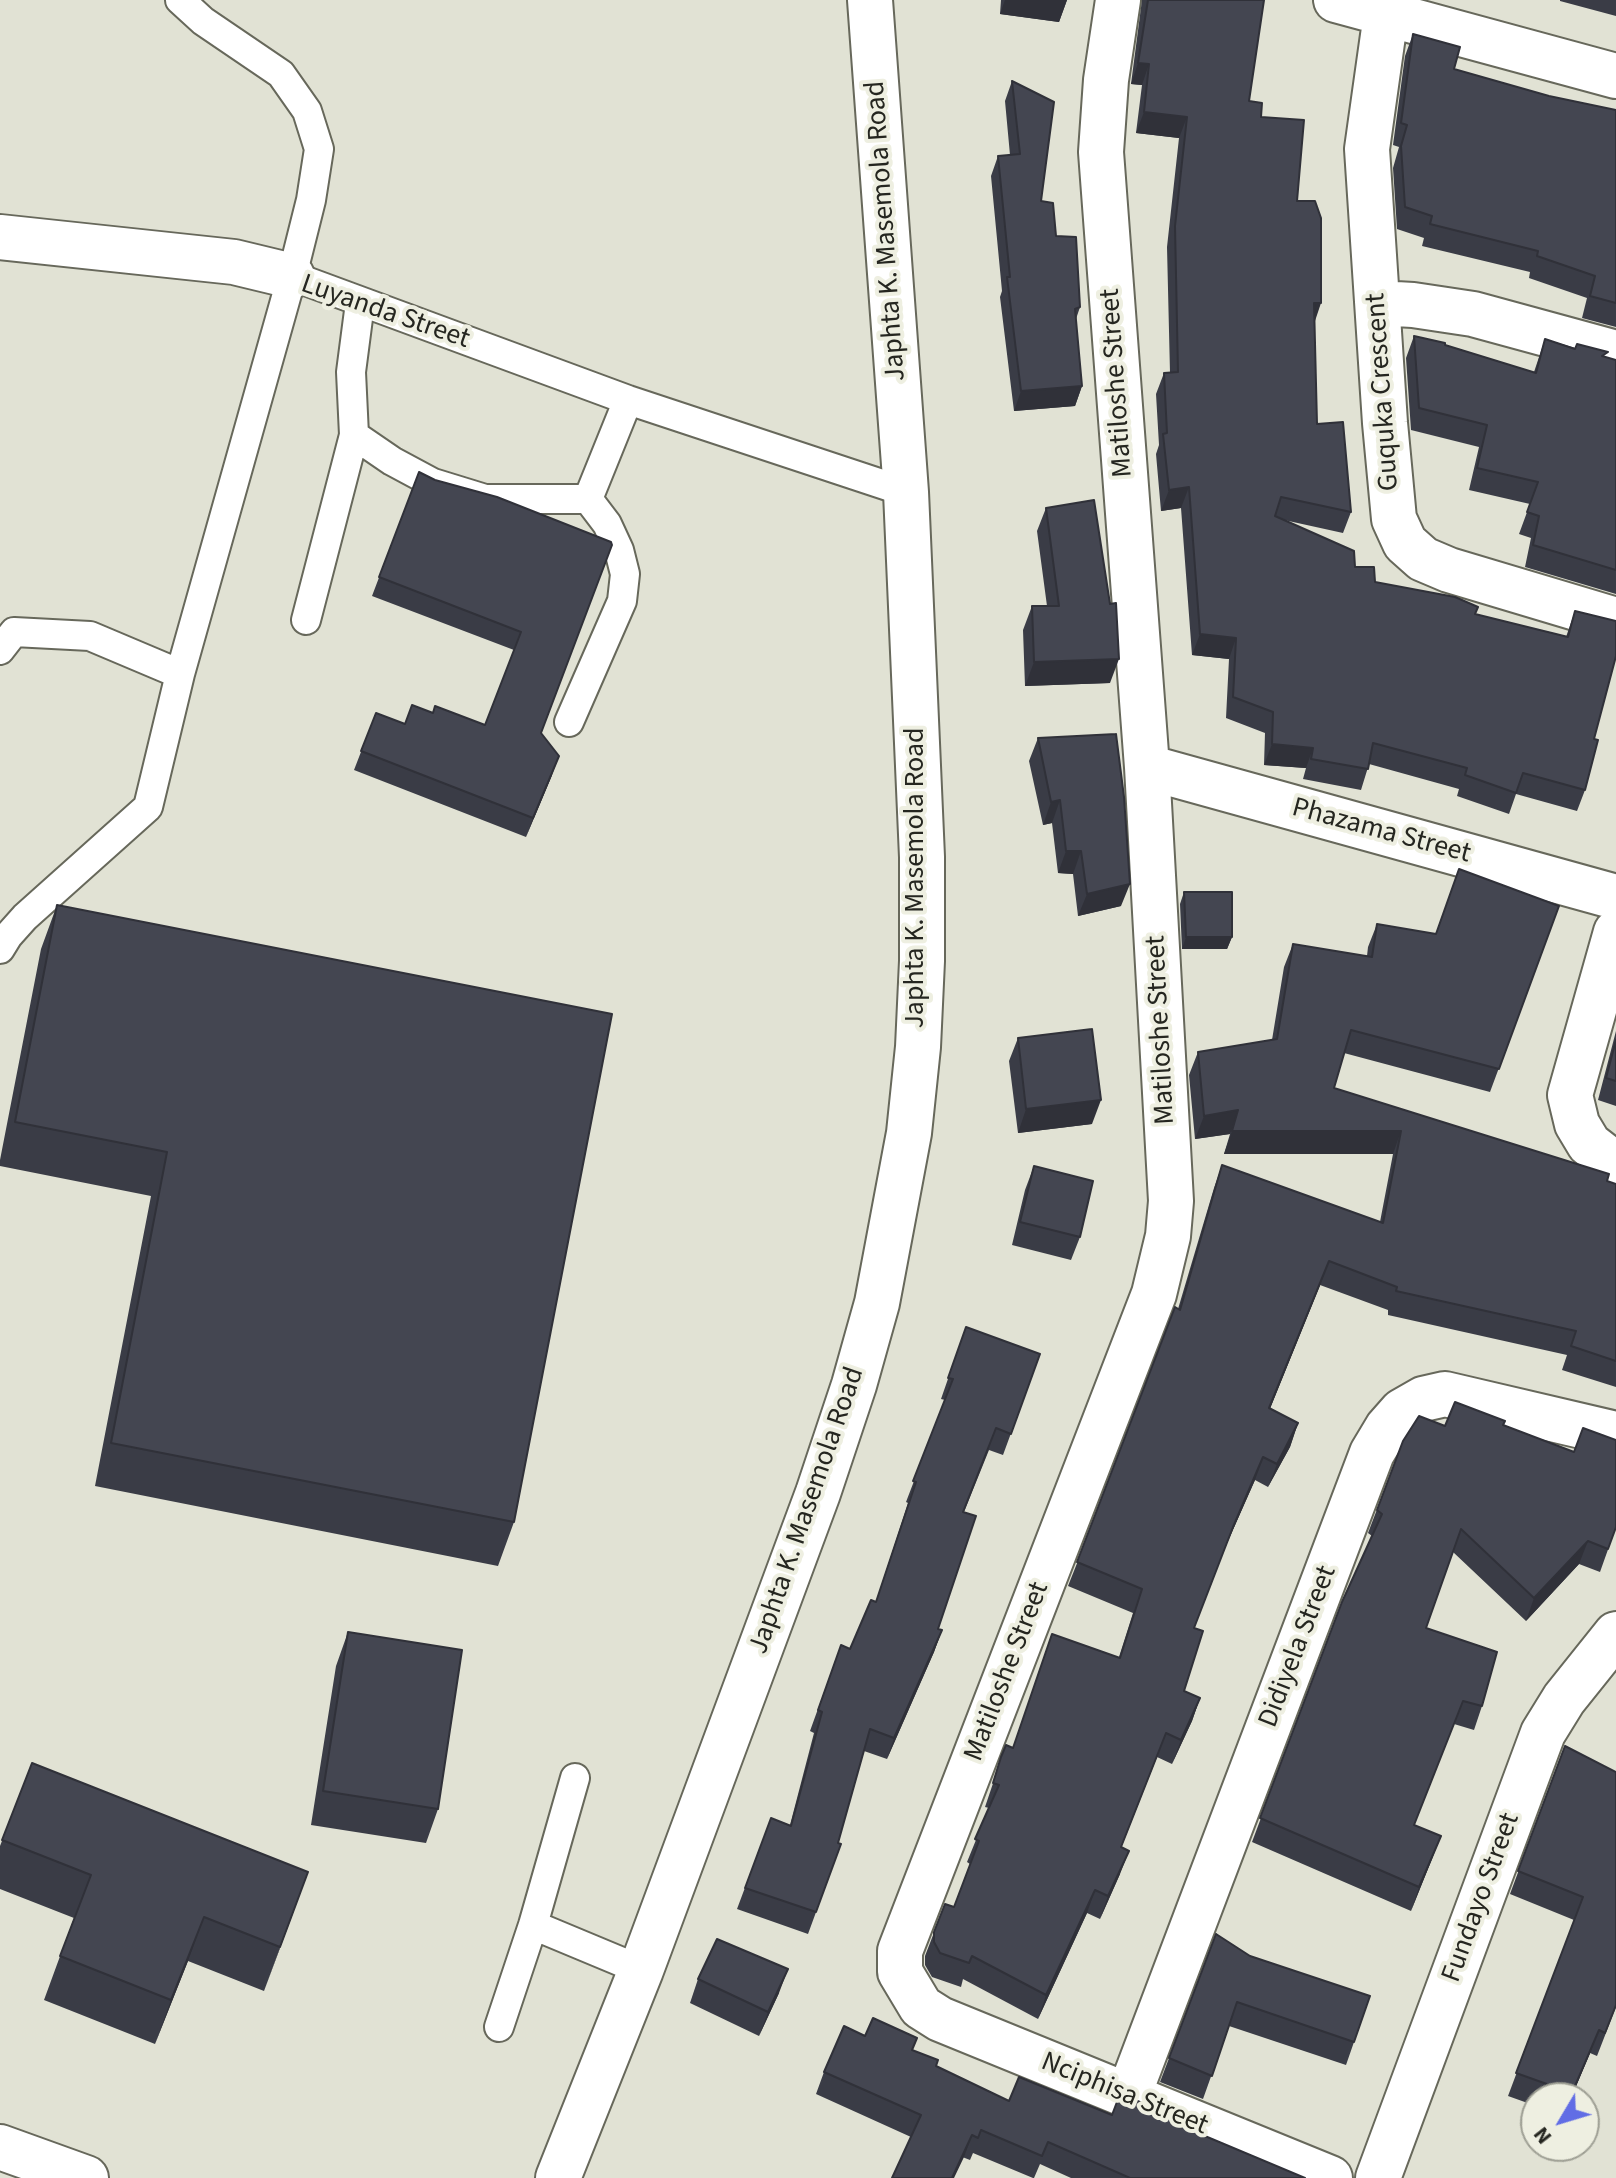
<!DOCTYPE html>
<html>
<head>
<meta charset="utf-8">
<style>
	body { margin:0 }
	#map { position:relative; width:1616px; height:2178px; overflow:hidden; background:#e1e2d4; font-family:"Source Sans 3",sans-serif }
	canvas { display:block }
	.north { position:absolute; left:1520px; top:2082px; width:80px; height:80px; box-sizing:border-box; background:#eeefe1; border:2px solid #9e9f94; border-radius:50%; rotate:232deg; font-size:22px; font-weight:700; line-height:32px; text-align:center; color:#252620 }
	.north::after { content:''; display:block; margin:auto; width:28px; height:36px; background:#616de5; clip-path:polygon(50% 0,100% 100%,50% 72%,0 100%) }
</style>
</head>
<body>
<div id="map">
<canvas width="1616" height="2178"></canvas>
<div class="north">N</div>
</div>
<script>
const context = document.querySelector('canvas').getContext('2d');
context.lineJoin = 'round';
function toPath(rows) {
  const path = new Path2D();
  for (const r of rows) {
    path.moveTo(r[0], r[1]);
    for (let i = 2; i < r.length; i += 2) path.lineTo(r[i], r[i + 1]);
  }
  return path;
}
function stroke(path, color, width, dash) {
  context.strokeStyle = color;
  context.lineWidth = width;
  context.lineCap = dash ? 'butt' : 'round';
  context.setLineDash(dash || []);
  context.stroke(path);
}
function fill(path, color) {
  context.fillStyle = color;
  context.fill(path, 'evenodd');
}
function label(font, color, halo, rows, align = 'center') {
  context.font = font + ' "Source Sans 3",sans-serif';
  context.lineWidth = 8;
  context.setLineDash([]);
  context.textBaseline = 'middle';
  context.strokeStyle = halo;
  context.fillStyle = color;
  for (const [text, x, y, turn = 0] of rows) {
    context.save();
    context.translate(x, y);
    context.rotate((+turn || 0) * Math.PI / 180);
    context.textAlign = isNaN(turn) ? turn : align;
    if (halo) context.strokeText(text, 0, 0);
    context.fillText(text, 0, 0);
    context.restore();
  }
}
const lane = toPath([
	[180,0,203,21,281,74,307,111,319,149,311,200,292,276],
	[360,303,351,372,354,435,392,461,433,483,485,499,588,499,628,400],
	[306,620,354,435],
	[0,650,14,632,90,636,180,674],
	[569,722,622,601,625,574,619,550,607,524,588,499],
	[0,949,8,936,25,917,148,807,180,674,292,276,628,400,906,492],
	[533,1925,641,1970],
	[499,2027,533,1925,575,1778]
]);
const street = toPath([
	[1118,0,1106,80,1101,152,1147,767,1171,1201,1168,1236,1154,1294,900,1951,900,1972,921,2007,940,2019,1330,2178],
	[1336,0,1616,76],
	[1388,0,1367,149,1385,423,1394,519,1405,543,1423,559,1449,570,1616,620],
	[0,237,234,262,292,276],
	[1378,303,1413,305,1473,314,1616,353],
	[1147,767,1616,897],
	[1616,932,1570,1095,1577,1124,1589,1144,1616,1165],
	[1128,2097,1372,1453,1387,1428,1402,1411,1423,1399,1445,1394,1616,1434],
	[1378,2178,1543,1733,1564,1699,1616,1634]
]);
const secondary = toPath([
	[558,2178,641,1970,818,1493,854,1385,877,1303,909,1133,918,1047,922,961,922,857,906,492,870,0]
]);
const primary = toPath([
	[0,2147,86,2178]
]);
stroke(lane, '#67685b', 32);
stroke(street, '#67685b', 48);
stroke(secondary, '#67685b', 48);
stroke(primary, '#67685b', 48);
stroke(lane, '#fff', 28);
stroke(street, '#fff', 44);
stroke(secondary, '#fff', 44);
stroke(primary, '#fff', 44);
fill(toPath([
	[1001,0,1067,0,1059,22,1000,14],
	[1142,0,1264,0,1249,101,1261,117,1297,201,1314,321,1317,424,1351,512,1343,533,1284,520,1355,567,1375,582,1475,614,1566,637,1575,611,1594,739,1585,790,1577,811,1516,794,1509,814,1457,796,1459,789,1369,764,1361,790,1303,779,1306,768,1264,765,1265,733,1226,718,1229,659,1192,655,1181,508,1161,511,1156,454,1159,445,1156,394,1164,373,1170,373,1167,247,1179,138,1136,133,1142,85,1131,84],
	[1560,0,1616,0,1616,16,1560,1],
	[1413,34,1454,69,1549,96,1616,110,1616,327,1582,318,1587,298,1529,278,1530,272,1422,246,1424,238,1397,229,1393,168,1399,147,1393,145,1405,56],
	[1012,81,1041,201,1056,236,1080,307,1076,319,1082,386,1075,406,1014,411,1000,297,1002,291,991,176,998,156,1010,155,1005,101],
	[1414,336,1534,372,1545,339,1616,360,1616,594,1525,567,1531,538,1519,534,1530,504,1469,490,1479,447,1411,430,1406,358],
	[419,472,435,480,497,497,541,733,552,775,526,837,354,770,376,713,405,724,433,713,485,725,514,650,372,596],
	[1046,508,1110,683,1025,686,1023,630,1032,606,1047,606,1037,531],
	[1038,738,1121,906,1078,916,1073,874,1058,873,1052,823,1043,825,1029,761],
	[1184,892,1232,937,1227,949,1182,949,1180,904],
	[57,905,514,1522,498,1566,95,1486,151,1196,0,1166,0,1160,41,949],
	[1559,906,1490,1092,1344,1053,1334,1088,1616,1184,1616,1387,1562,1370,1567,1355,1388,1315,1388,1310,1320,1285,1270,1408,1298,1423,1290,1447,1268,1487,1255,1480,1224,1550,1194,1628,1184,1691,1200,1698,1192,1721,1172,1764,1157,1757,1121,1848,1120,1874,1100,1919,1087,1913,1038,2019,963,1979,961,1987,932,1977,925,1965,925,1956,945,1904,954,1907,970,1864,967,1862,989,1808,985,1807,1006,1745,1013,1748,1119,1657,1133,1613,1068,1586,1178,1309,1214,1188,1222,1165,1380,1222,1393,1154,1224,1154,1230,1134,1195,1139,1189,1075,1198,1052,1272,1040,1284,967,1293,944,1367,956,1368,947,1377,924,1436,934],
	[1616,1031,1616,1106,1598,1100],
	[1018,1038,1092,1124,1018,1133,1009,1061],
	[1034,1166,1080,1237,1071,1260,1012,1245,1025,1190],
	[966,1327,1040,1354,1003,1455,989,1450,964,1512,938,1629,942,1630,934,1652,887,1759,864,1751,838,1843,841,1844,808,1934,737,1909,771,1818,790,1825,814,1733,810,1731,841,1645,850,1649,876,1602,908,1503,906,1502,945,1400,941,1399],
	[1503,1425,1616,1527,1600,1572,1579,1564,1526,1621,1453,1552,1426,1628,1482,1706,1474,1730,1454,1724,1414,1825,1441,1836,1411,1911,1252,1842,1342,1602,1372,1536,1368,1533,1403,1441,1445,1426],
	[348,1632,438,1809,426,1843,311,1825,336,1666],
	[1565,1746,1616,2007,1597,2056,1590,2053,1571,2098,1536,2098,1536,2106,1508,2096,1574,1920,1510,1894],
	[32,1763,308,1872,264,1991,188,1961,155,2044,44,2000,74,1918,0,1889,0,1846],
	[1216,1934,1354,2042,1346,2065,1229,2026,1203,2099,1160,2082],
	[698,1979,779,1993,759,2036,690,2003],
	[865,2036,912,2050,936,2066,1009,2101,1112,2115,1193,2131,1305,2178,1071,2178,1040,2164,1034,2178,1033,2178,973,2153,970,2160,911,2137,816,2094,824,2072]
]), '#3a3c46');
fill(toPath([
	[1005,0,1067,0,1059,22,1000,14],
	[1138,63,1149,64,1142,85,1131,84],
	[1144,112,1187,117,1179,138,1136,133],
	[1314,303,1321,303,1314,324],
	[1082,386,1075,406,1014,411,1021,391],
	[1189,487,1181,508,1161,511,1169,490],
	[1200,634,1236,638,1229,659,1192,655],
	[1119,659,1110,683,1025,686,1034,662],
	[1272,744,1313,748,1306,768,1264,765],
	[559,756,552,775,526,837,533,818],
	[1060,800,1052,823,1043,825,1051,802],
	[1066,851,1081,851,1073,874,1058,873],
	[1130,884,1121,906,1078,916,1087,894],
	[1186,937,1232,937,1227,949,1182,949],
	[1101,1100,1092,1124,1018,1133,1026,1109],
	[1238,1110,1230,1134,1195,1139,1204,1116],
	[1232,1131,1401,1131,1393,1154,1224,1154],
	[1329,1261,1320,1285,1261,1431,1269,1408],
	[1298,1423,1290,1447,1268,1487,1277,1464],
	[1263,1457,1255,1480,1224,1550,1233,1527],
	[1588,1541,1579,1564,1526,1621,1534,1598],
	[942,1630,934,1652,887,1759,894,1738],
	[1200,1698,1192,1721,1172,1764,1181,1740],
	[1441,1836,1432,1859,1411,1911,1419,1887],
	[1129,1851,1120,1874,1100,1919,1108,1896],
	[308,1872,292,1916,264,1991,280,1947],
	[1095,1890,1087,1913,1038,2019,1046,1995],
	[204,1917,188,1961,155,2044,171,2000],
	[788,1969,779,1993,759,2036,768,2012],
	[1599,2030,1590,2053,1571,2098,1570,2098],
	[972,2135,964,2157,954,2178,952,2178]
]), '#303139');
const building = toPath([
	[1148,0,1264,0,1249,101,1262,103,1261,117,1304,120,1297,201,1315,201,1321,218,1321,303,1314,303,1317,424,1343,422,1351,512,1281,497,1275,516,1354,551,1355,567,1374,567,1375,582,1455,597,1478,607,1475,614,1568,637,1575,611,1616,621,1616,656,1594,739,1598,740,1585,790,1523,773,1516,793,1465,775,1467,768,1373,743,1368,769,1311,759,1313,748,1272,744,1273,712,1233,697,1236,638,1200,634,1189,487,1169,490,1163,434,1167,433,1164,373,1178,372,1175,226,1187,117,1144,112,1149,64,1138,63,1148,0],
	[1413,34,1460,47,1454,69,1549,96,1616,110,1616,303,1590,296,1595,276,1537,256,1538,251,1430,224,1432,216,1405,207,1401,146,1407,125,1401,123,1413,34],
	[1012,81,1054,102,1041,201,1053,203,1056,236,1076,237,1080,307,1075,309,1082,386,1021,391,1007,277,1010,277,998,156,1020,154,1012,81],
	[1414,336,1445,343,1445,345,1536,373,1545,339,1575,349,1577,344,1608,352,1602,356,1616,360,1616,570,1533,545,1539,516,1527,512,1538,482,1477,468,1487,425,1419,408,1414,336],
	[419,472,435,480,497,497,611,542,612,545,541,733,559,756,533,818,361,751,376,713,405,724,412,705,433,713,435,706,485,725,521,632,379,577,419,472],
	[1094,500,1110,604,1116,603,1119,659,1034,662,1032,606,1059,606,1046,508,1094,500],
	[1116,734,1124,797,1130,884,1087,894,1081,851,1066,851,1060,800,1051,802,1038,738,1116,734],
	[1459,869,1559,906,1499,1069,1351,1030,1334,1088,1609,1174,1607,1181,1616,1184,1616,1361,1571,1346,1576,1331,1396,1291,1397,1287,1329,1261,1269,1408,1298,1423,1277,1464,1263,1457,1233,1527,1194,1628,1203,1631,1184,1691,1200,1698,1181,1740,1166,1733,1121,1847,1129,1851,1108,1896,1095,1890,1046,1995,972,1956,969,1963,940,1953,934,1942,934,1932,945,1904,954,1907,979,1841,975,1839,999,1785,993,1783,1001,1757,1006,1745,1013,1748,1052,1634,1120,1658,1142,1589,1077,1562,1175,1307,1180,1310,1222,1165,1383,1223,1401,1131,1232,1131,1238,1110,1204,1116,1198,1052,1277,1039,1293,944,1372,957,1377,924,1436,934,1459,869],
	[1184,892,1232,892,1232,937,1186,937,1184,892],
	[57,905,612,1014,514,1522,111,1443,167,1152,15,1122,57,905],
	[1092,1029,1101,1100,1026,1109,1018,1038,1092,1029],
	[1616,1040,1616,1081,1606,1078,1616,1040],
	[1034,1166,1093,1181,1080,1237,1020,1222,1034,1166],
	[966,1327,1040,1354,1011,1434,996,1428,963,1512,976,1516,938,1629,942,1630,894,1738,870,1729,838,1843,841,1844,816,1912,745,1888,771,1818,791,1826,822,1712,818,1710,841,1645,850,1649,871,1600,876,1602,916,1482,913,1481,953,1379,948,1378,966,1327],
	[1455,1402,1505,1421,1503,1425,1574,1452,1583,1428,1616,1440,1616,1527,1608,1549,1588,1541,1534,1598,1461,1529,1426,1628,1497,1652,1482,1706,1463,1701,1414,1825,1441,1836,1419,1887,1260,1818,1342,1602,1382,1514,1377,1510,1403,1441,1419,1416,1445,1426,1455,1402],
	[348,1632,462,1650,438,1809,323,1791,348,1632],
	[1565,1746,1616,1772,1616,2005,1605,2033,1599,2030,1572,2093,1516,2073,1583,1897,1518,1871,1565,1746],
	[32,1763,308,1872,280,1947,204,1917,171,2000,60,1956,91,1875,2,1840,32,1763],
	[1216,1934,1250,1956,1370,1996,1354,2042,1237,2002,1212,2076,1169,2058,1216,1934],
	[717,1939,788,1969,768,2012,698,1979,717,1939],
	[873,2018,917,2038,912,2050,938,2060,936,2066,1009,2101,1019,2077,1112,2115,1120,2094,1195,2124,1193,2131,1305,2178,1130,2178,1048,2142,1042,2156,981,2130,978,2138,972,2135,952,2178,892,2178,921,2115,824,2072,844,2026,865,2036,873,2018]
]);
fill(building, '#444651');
stroke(building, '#303139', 2);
label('28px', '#252620', '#eeefe1', [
	["Japhta K. Masemola Road",887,231,-94],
	["Luyanda Street",385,313,19],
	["Matiloshe Street",1118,383,-94],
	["Guquka Crescent",1384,392,-94],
	["Phazama Street",1381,832,15],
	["Japhta K. Masemola Road",917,878,-90],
	["Matiloshe Street",1162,1030,-93],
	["Japhta K. Masemola Road",808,1511,-71],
	["Didiyela Street",1299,1647,-69],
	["Matiloshe Street",1008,1672,-69],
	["Fundayo Street",1482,1898,-70],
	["Nciphisa Street",1124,2095,22]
]);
</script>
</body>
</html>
